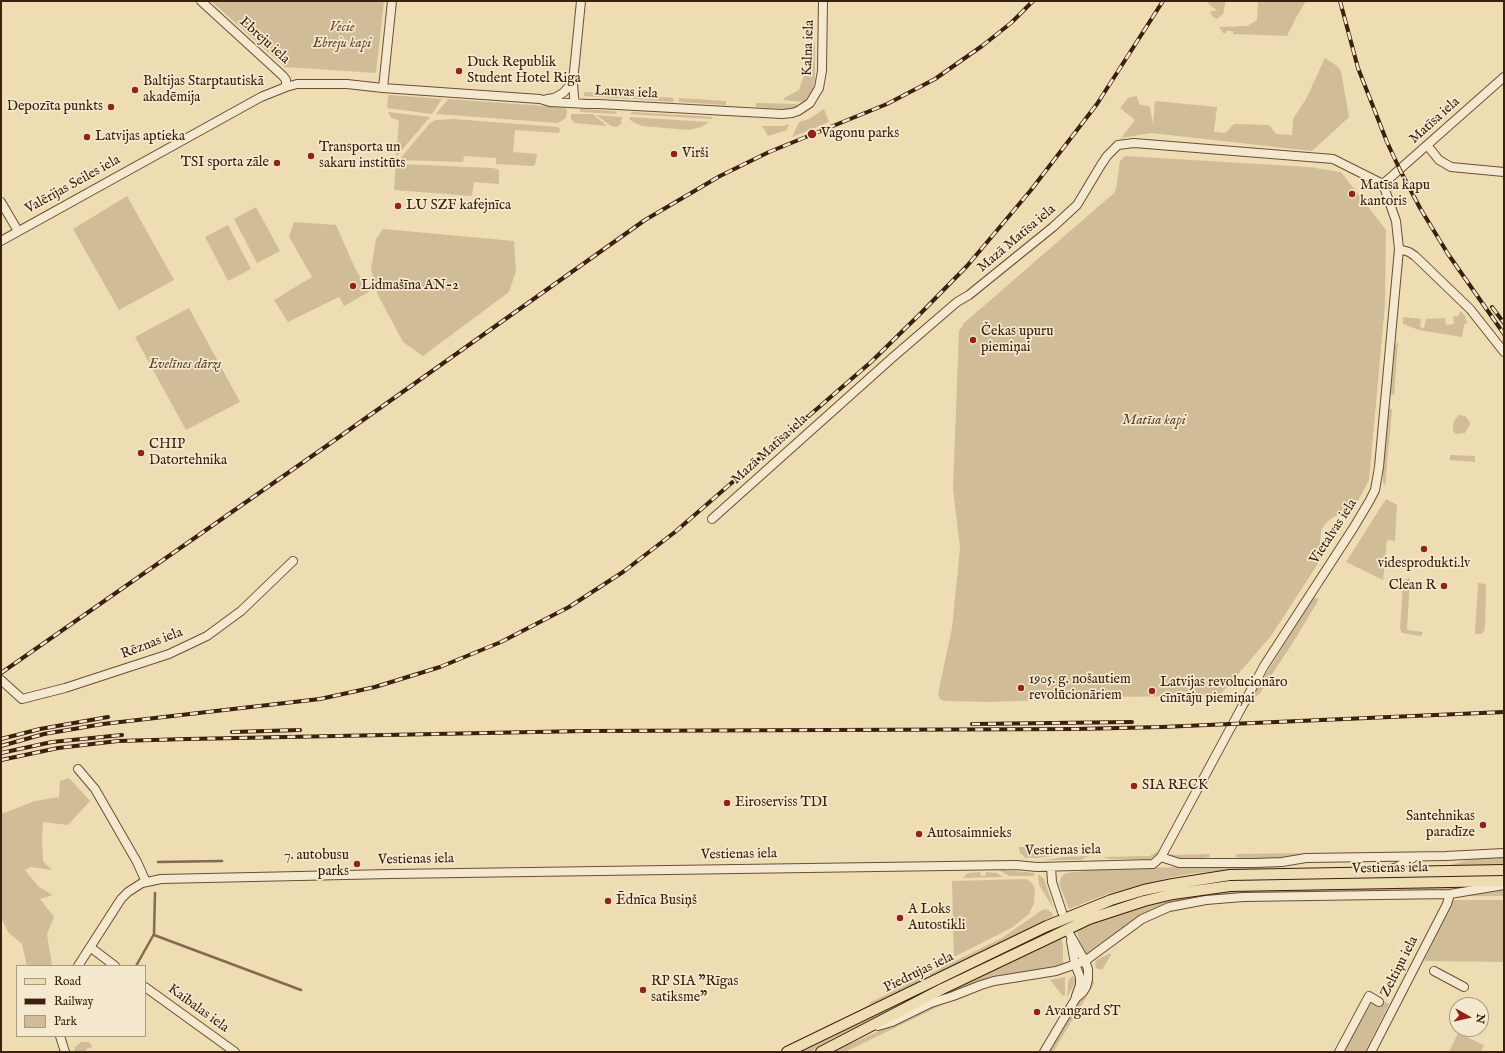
<!DOCTYPE html>
<html>
<head>
<meta charset="utf-8">
<style>
	body { margin:0 }
	#map { position:relative; width:1505px; height:1053px; overflow:hidden; background:#eedcb3; font-family:"IM FELL English",serif }
	canvas { display:block }
	.frame { position:absolute; inset:0; border:2px solid #3b200d; pointer-events:none }
	.legend { position:absolute; left:16px; top:965px; width:130px; height:72px; box-sizing:border-box; background:#f4e8ce; border:1px solid #aa9881; margin:0; padding:5px 7px; list-style:none; font-size:12px; color:#3b200d }
	.legend li { display:flex; align-items:center; gap:8px; height:20px }
	.legend b { width:20px; border:1px solid #aa9881 }
	.north { position:absolute; left:1449px; top:997px; width:40px; height:40px; box-sizing:border-box; background:#f4e8ce; border:1px solid #aa9881; border-radius:50%; rotate:98deg; font-size:11px; font-weight:700; line-height:16px; text-align:center; color:#3b200d }
	.north::after { content:''; display:block; margin:auto; width:14px; height:18px; background:#8f2418; clip-path:polygon(50% 0,100% 100%,50% 72%,0 100%) }
</style>
</head>
<body>
<div id="map">
<canvas width="1505" height="1053"></canvas>
<div class="frame"></div>
<ul class="legend">
<li><b style="height:5px;background:#eedcb3"></b>Road</li>
<li><b style="height:5px;background:#3b200d"></b>Railway</li>
<li><b style="height:11px;background:#d0bc97"></b>Park</li>
</ul>
<div class="north">N</div>
</div>
<script>
const context = document.querySelector('canvas').getContext('2d');
context.lineJoin = 'round';
function fill(path, color) {
  context.fillStyle = color;
  context.fill(path, 'evenodd');
}
function toPath(rows) {
  const path = new Path2D();
  for (const r of rows) {
    path.moveTo(r[0], r[1]);
    for (let i = 2; i < r.length; i += 2) path.lineTo(r[i], r[i + 1]);
  }
  return path;
}
function stroke(path, color, width, dash) {
  context.strokeStyle = color;
  context.lineWidth = width;
  context.lineCap = dash ? 'butt' : 'round';
  context.setLineDash(dash || []);
  context.stroke(path);
}
function label(font, color, halo, rows, align = 'center') {
  context.font = font + ' "IM FELL English",serif';
  context.lineWidth = 3.5;
  context.setLineDash([]);
  context.textBaseline = 'middle';
  context.strokeStyle = halo;
  context.fillStyle = color;
  for (const [text, x, y, turn = 0] of rows) {
    context.save();
    context.translate(x, y);
    context.rotate((+turn || 0) * Math.PI / 180);
    context.textAlign = isNaN(turn) ? turn : align;
    if (halo) context.strokeText(text, 0, 0);
    context.fillText(text, 0, 0);
    context.restore();
  }
}
fill(toPath([
	[211,1,384,1,376,73,285,67],
	[1207,1,1226,1,1223,14,1217,19,1213,17,1210,12,1217,10,1211,6],
	[1258,1,1306,1,1297,16,1287,36,1233,34,1233,31,1226,31,1226,33,1223,33,1219,27,1247,26,1257,20],
	[815,41,815,79,813,91,804,102,784,100,784,98,799,90],
	[1325,58,1337,66,1341,71,1349,117,1312,151,1151,133,1121,138,1135,120,1120,108,1128,98,1137,96,1139,104,1150,107,1153,124,1155,101,1217,107,1214,132,1225,133,1234,124,1269,125,1276,134,1292,135,1293,119,1306,99],
	[584,92,631,95,630,99,584,96],
	[390,95,442,99,432,114,387,108,388,96],
	[634,95,674,98,673,102,633,99],
	[679,98,726,101,726,105,679,102],
	[448,99,558,107,565,108,567,111,566,118,558,123,436,114],
	[756,103,796,104,798,106,789,109,772,108,756,107],
	[579,109,615,111,617,114,581,112],
	[824,109,829,122,792,137,799,122,809,119],
	[388,112,430,117,396,157,399,120,391,118],
	[632,112,713,117,711,119,630,114],
	[571,114,593,114,607,126,574,123,571,119],
	[596,115,622,117,621,124,617,127,611,126],
	[630,117,709,122,701,127,689,130,642,126,633,122,629,119],
	[453,119,558,127,560,129,559,133,515,130,513,152,537,154,535,165,532,166,496,164,496,158,464,156,463,162,399,160,430,123,436,120],
	[789,124,787,130,768,136,762,126,782,126],
	[1125,156,1309,167,1341,172,1366,204,1386,230,1385,304,1369,480,1351,514,1337,515,1328,521,1324,525,1321,531,1320,543,1325,553,1271,636,1220,695,1213,697,1205,696,1098,697,1078,699,988,702,944,701,940,699,938,694,952,628,960,548,953,489,959,331,964,323,1114,193,1116,189,1120,161],
	[398,164,493,168,499,170,499,184,474,182,472,196,394,190,396,165],
	[127,196,174,280,119,310,73,229],
	[256,207,280,251,257,263,234,219],
	[294,222,336,225,355,268,369,292,344,306,339,297,288,322,274,300,312,277,289,237],
	[228,225,251,269,228,281,205,237],
	[383,229,514,241,516,271,509,292,423,356,403,342,378,295,371,269,376,239],
	[189,308,240,402,186,430,135,337],
	[1461,311,1466,317,1465,319,1468,322,1464,325,1462,337,1419,330,1403,324,1403,317,1421,319,1420,327,1424,328,1426,319,1445,318,1446,325,1454,324,1453,316,1457,317],
	[1398,341,1394,395,1390,394,1395,346],
	[1389,409,1392,409,1385,486,1383,482,1383,472],
	[1459,415,1465,416,1470,422,1469,426,1465,433,1456,434,1453,431,1453,425,1455,419],
	[1450,455,1475,456,1475,462,1450,460],
	[1386,499,1397,505,1395,541,1387,540,1383,580,1346,562],
	[1410,578,1407,630,1423,632,1421,636,1402,633,1400,628,1403,585,1404,580],
	[1478,583,1485,584,1486,587,1485,626,1484,631,1481,634,1475,634],
	[1314,597,1319,599,1297,636,1260,693,1248,706,1243,715,1242,714,1261,682],
	[69,778,90,801,68,825,43,822,42,839,43,861,52,870,31,867,25,870,39,887,53,895,40,899,54,917,47,934,52,966,27,966,22,944,8,932,1,917,1,812,4,813,35,801,59,797,60,781],
	[1019,847,1028,847,1029,853,1090,854,1065,854,1038,858,1025,858,1022,854,1020,854],
	[1159,850,1156,855,1149,859,1110,859,1103,857,1150,856],
	[1307,853,1309,855,1268,859,1252,859,1235,857,1236,854],
	[1171,854,1175,855,1209,854,1210,857,1179,861,1173,857],
	[1089,856,1081,860,1044,860,1064,857],
	[1475,858,1504,858,1504,866,1450,867,1450,865],
	[1282,866,1284,867,1195,873,1172,877,1107,894,1069,909,1059,883,1062,876,1066,873,1114,868],
	[999,870,1003,870,1035,873,1034,876,1009,876],
	[980,872,981,876,986,875,986,872,997,873,1003,877,963,878,968,873],
	[1038,874,1044,879,1054,909,1039,885],
	[1026,879,1032,883,1035,888,1034,903,1029,914,1013,927,954,957,952,881],
	[1464,887,1463,889,1453,890,1326,892,1176,903,1087,954,1084,953,1076,930,1094,921,1125,911,1170,899,1197,894,1281,889],
	[1504,889,1504,896,1470,896,1470,895,1473,894],
	[1454,900,1504,900,1504,962,1424,961,1452,902],
	[1046,909,1052,913,1053,916,942,973,932,977,929,974,1002,938,1042,910],
	[1061,937,1063,945,1063,965,1053,968,985,979,951,992,950,991],
	[1110,953,1111,955,1102,970,1096,968,1095,963,1097,960],
	[1091,973,1094,983,1093,986,1053,1052,1049,1052,1088,985],
	[924,976,925,980,909,989,877,1002,871,1004,869,1003],
	[1073,976,1075,978,1075,983,1067,998,1068,982,1070,978],
	[1065,977,1065,995,1063,996,1050,980],
	[1382,1000,1389,1004,1365,1052,1345,1052,1344,1050,1368,1003,1371,1002,1379,1006],
	[950,1001,845,1052,831,1052,877,1032,921,1010],
	[900,1003,901,1005,810,1052,796,1052],
	[1458,1033,1484,1045,1481,1052,1449,1052],
	[81,1042,88,1042,91,1044,92,1047,86,1049,87,1052,74,1052,75,1047]
]), '#d0bc97');
stroke(toPath([
	[158,862,222,861],
	[154,935,301,990],
	[136,966,154,934,155,893]
]), '#826a4f', 2.5);
const minor = toPath([
	[201,1,283,76,286,80,286,87],
	[383,88,392,1],
	[547,99,554,98,563,93,573,82],
	[575,103,574,97,573,82,581,1],
	[1427,145,1439,160,1451,167,1504,172],
	[1383,184,1504,77],
	[1,202,18,231],
	[1,241,261,97,286,87,297,84,347,84,383,88,540,99,550,102,588,104,599,104,782,114,792,113,798,111,810,103,819,88,822,71,823,1],
	[1399,249,1409,252,1415,256,1470,309,1504,352],
	[712,519,892,358,957,302,969,295,1053,227,1077,205,1101,165,1107,156,1118,145,1134,143,1333,159,1383,184],
	[1,680,22,699,65,688,169,654,207,636,241,611,293,561],
	[78,769,95,789,137,862,146,882],
	[1161,857,1179,863,1254,863,1282,862,1306,858,1446,856,1504,853],
	[1051,867,1052,882,1062,912],
	[1387,870,1397,867,1413,858],
	[1071,941,1075,964,1080,977,1080,985,1076,996],
	[90,947,115,966],
	[78,966,121,899,128,892,142,883,161,879,391,874,1016,865,1037,867,1153,864,1161,857,1264,666,1354,527,1370,500,1375,490,1379,467,1399,249,1396,221,1383,184],
	[1434,971,1464,987],
	[145,987,235,1052],
	[878,1026,892,1022,931,1003,953,996,981,985,994,981,1056,971,1085,961,1142,919,1169,907,1206,900,1243,897,1450,894,1504,885],
	[60,1036,65,1052],
	[1044,1052,1076,998,1082,993,1086,987,1088,979,1088,969,1085,961,1069,933],
	[1339,1052,1369,996,1379,1002],
	[1371,1052,1447,904,1450,894]
]);
const major = toPath([
	[787,1052,1047,926,1111,900,1144,890,1173,884,1230,875,1504,870],
	[821,1052,942,989,1089,919,1144,901,1173,894,1230,886,1504,881]
]);
stroke(minor, '#684f36', 10);
stroke(major, '#3b200d', 12);
stroke(minor, '#f4e8ce', 8);
stroke(major, '#eedcb3', 10);
const rail = toPath([
	[1340,1,1358,68,1387,142,1400,170,1420,208,1448,254,1504,334],
	[1492,307,1504,323],
	[1,673,325,447,645,220,720,176,769,152,887,104,935,79,982,46,1011,23,1033,1],
	[972,724,1132,722],
	[232,732,300,730],
	[1,739,40,729,108,717],
	[1,746,44,734,103,724,320,699,375,687,440,667,501,642,569,607,623,572,675,532,871,362,919,315,967,266,1031,190,1097,104,1163,1],
	[1,753,52,742,122,735],
	[1,760,58,748,118,741,188,739,584,731,1077,729,1162,727,1504,712]
]);
stroke(rail, '#3b200d', 4);
stroke(rail, '#f4e8ce', 2.5, [8]);
for (const [x, y, r, color] of [
	[459,71,4,"#8f2418"],
	[135,90,4,"#8f2418"],
	[111,107,4,"#8f2418"],
	[812,134,5,"#8f2418"],
	[87,137,4,"#8f2418"],
	[674,154,4,"#8f2418"],
	[311,156,4,"#8f2418"],
	[277,163,4,"#8f2418"],
	[1352,194,4,"#8f2418"],
	[398,206,4,"#8f2418"],
	[353,286,4,"#8f2418"],
	[973,340,4,"#8f2418"],
	[141,453,4,"#8f2418"],
	[1424,549,4,"#8f2418"],
	[1444,586,4,"#8f2418"],
	[1021,688,4,"#8f2418"],
	[1152,691,4,"#8f2418"],
	[1134,786,4,"#8f2418"],
	[727,803,4,"#8f2418"],
	[1483,825,4,"#8f2418"],
	[919,834,4,"#8f2418"],
	[357,864,4,"#8f2418"],
	[608,901,4,"#8f2418"],
	[900,918,4,"#8f2418"],
	[643,990,4,"#8f2418"],
	[1037,1012,4,"#8f2418"]
]) {
  const dot = new Path2D();
  dot.arc(x, y, r, 0, 2 * Math.PI);
  context.fillStyle = color;
  context.fill(dot);
  stroke(dot, '#f4e8ce', 1.5);
}
label('italic 14px', '#604730', '#f4e8ce', [
	["Vecie",342,28],
	["Ebreju kapi",342,44],
	["Evelīnes dārzs",185,365],
	["Matīsa kapi",1154,421]
]);
label('14px', '#3b200d', '#f4e8ce', [
	["Ebreju iela",264,41,42],
	["Kalna iela",809,48,-88],
	["Lauvas iela",626,93,3],
	["Matīsa iela",1435,121,-42],
	["Valērijas Seiles iela",73,185,-29],
	["Mazā Matīsa iela",1017,239,-40],
	["Mazā Matīsa iela",770,450,-42],
	["Vietalvas iela",1334,532,-57],
	["Rēznas iela",152,644,-21],
	["Vestienas iela",1063,851,-1],
	["Vestienas iela",739,855,-1],
	["Vestienas iela",416,860,-1],
	["Vestienas iela",1390,869,-1],
	["Zeltiņu iela",1400,967,-63],
	["Piedrujas iela",919,973,-26],
	["Kaibalas iela",198,1009,36]
]);
label('14px', '#3b200d', '#f4e8ce', [
	["Duck Republik",467,63],
	["Student Hotel Riga",467,79],
	["Baltijas Starptautiskā",143,82],
	["akadēmija",143,98],
	["Depozīta punkts",103,107,"right"],
	["Vagonu parks",821,134],
	["Latvijas aptieka",95,137],
	["Transporta un",319,148],
	["sakaru institūts",319,164],
	["Virši",682,154],
	["TSI sporta zāle",269,163,"right"],
	["Matīsa kapu",1360,186],
	["kantoris",1360,202],
	["LU SZF kafejnīca",406,206],
	["Lidmašīna AN-2",361,286],
	["Čekas upuru",981,332],
	["piemiņai",981,348],
	["CHIP",149,445],
	["Datortehnika",149,461],
	["videsprodukti.lv",1424,564,"center"],
	["Clean R",1436,586,"right"],
	["1905. g. nošautiem",1029,680],
	["revolūcionāriem",1029,696],
	["Latvijas revolucionāro",1160,683],
	["cīnītāju piemiņai",1160,699],
	["SIA RECK",1142,786],
	["Eiroserviss TDI",735,803],
	["Santehnikas",1475,817,"right"],
	["paradīze",1475,833,"right"],
	["Autosaimnieks",927,834],
	["7. autobusu",349,856,"right"],
	["parks",349,872,"right"],
	["Ēdnīca Busiņš",616,901],
	["A Loks",908,910],
	["Autostikli",908,926],
	["RP SIA \"Rīgas",651,982],
	["satiksme\"",651,998],
	["Avangard ST",1045,1012]
], 'left');
</script>
</body>
</html>
